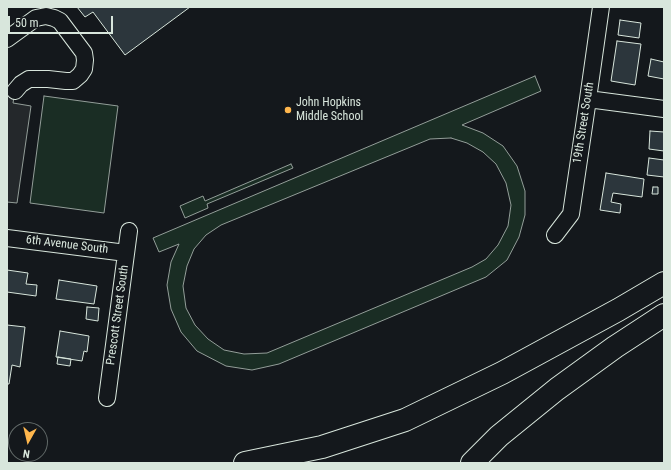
<!DOCTYPE html>
<html>
<head>
<meta charset="utf-8">
<style>
	body { margin:0 }
	#map { position:relative; width:671px; height:470px; overflow:hidden; background:#14181c; font-family:"Roboto Condensed",sans-serif }
	canvas { display:block }
	.frame { position:absolute; inset:0; border:8px solid #d8e6dc; pointer-events:none }
	.north { position:absolute; left:8px; top:422px; width:40px; height:40px; box-sizing:border-box; background:#14181c; border:1px solid #626a69; border-radius:50%; rotate:188deg; font-size:11px; font-weight:700; line-height:16px; text-align:center; color:#d8e6dc }
	.north::after { content:''; display:block; margin:auto; width:14px; height:18px; background:#ffb74d; clip-path:polygon(50% 0,100% 100%,50% 72%,0 100%) }
	.scale { position:absolute; left:8px; top:16px; width:105px; height:18px; box-sizing:border-box; border:2px solid #d8e6dc; border-top:0; padding-left:5px; font-size:12px; line-height:14px; white-space:nowrap; color:#d8e6dc; -webkit-text-stroke:3px #14181c; paint-order:stroke }
</style>
</head>
<body>
<div id="map">
<canvas width="671" height="470"></canvas>
<div class="frame"></div>
<div class="north">N</div>
<div class="scale">50 m</div>
</div>
<script>
const context = document.querySelector('canvas').getContext('2d');
context.lineJoin = 'round';
function fill(path, color) {
  context.fillStyle = color;
  context.fill(path, 'evenodd');
}
function toPath(rows) {
  const path = new Path2D();
  for (const r of rows) {
    path.moveTo(r[0], r[1]);
    for (let i = 2; i < r.length; i += 2) path.lineTo(r[i], r[i + 1]);
  }
  return path;
}
function stroke(path, color, width, dash) {
  context.strokeStyle = color;
  context.lineWidth = width;
  context.lineCap = dash ? 'butt' : 'round';
  context.setLineDash(dash || []);
  context.stroke(path);
}
function label(font, color, halo, rows, align = 'center') {
  context.font = font + ' "Roboto Condensed",sans-serif';
  context.lineWidth = 3;
  context.setLineDash([]);
  context.textBaseline = 'middle';
  context.strokeStyle = halo;
  context.fillStyle = color;
  for (const [text, x, y, turn = 0] of rows) {
    context.save();
    context.translate(x, y);
    context.rotate((+turn || 0) * Math.PI / 180);
    context.textAlign = isNaN(turn) ? turn : align;
    if (halo) context.strokeText(text, 0, 0);
    context.fillText(text, 0, 0);
    context.restore();
  }
}
const green = toPath([
	[535,76,541,91,462,125,483,133,503,146,517,166,525,191,525,215,519,237,507,260,486,277,279,364,252,370,226,366,197,351,181,332,171,309,167,285,171,262,179,244,159,252,153,238,535,76],
	[451,138,467,143,483,152,496,164,506,183,511,205,508,226,498,245,486,259,472,267,267,353,244,354,224,350,208,339,195,325,186,308,183,286,187,266,194,249,206,235,221,225,430,139,451,138],
	[44,96,118,106,104,213,30,203,44,96],
	[291,164,293,168,207,204,208,208,185,218,180,206,203,196,205,201,291,164]
]);
fill(green, '#1a2d24');
stroke(green, '#939e99', 1);
const parking = toPath([
	[7,90,15,91,13,103,31,106,17,203,7,202,7,90]
]);
fill(parking, '#24282b');
stroke(parking, '#939e99', 1);
const building = toPath([
	[77,7,190,7,125,55,93,12,85,17,77,7],
	[620,20,641,23,639,38,618,35,620,20],
	[617,41,641,44,635,85,611,81,617,41],
	[651,59,664,62,664,79,648,76,651,59],
	[650,131,664,132,664,151,649,149,650,131],
	[649,158,664,160,664,177,647,175,649,158],
	[606,173,644,179,642,197,613,193,611,202,621,204,620,213,600,210,606,173],
	[653,187,658,187,658,194,652,194,653,187],
	[7,270,28,273,26,284,37,285,36,296,7,292,7,270],
	[59,280,97,286,94,304,56,299,59,280],
	[87,307,99,308,98,321,86,319,87,307],
	[7,325,25,327,20,367,12,365,9,384,7,384,7,325],
	[60,331,89,336,87,352,84,351,82,361,56,357,60,331],
	[58,357,71,359,70,366,57,364,58,357]
]);
fill(building, '#2c363c');
stroke(building, '#d8e6dc', 1);
const minor = toPath([
	[7,39,36,18,46,16,54,18,60,21,84,53,85,60,84,69,80,75,73,81,66,81,48,79,29,79,21,84,15,91],
	[588,99,664,109],
	[555,235,571,214,588,99,601,7],
	[7,238,126,253],
	[107,398,129,231]
]);
const highway = toPath([
	[245,463,322,447,405,420,502,373,618,310,664,283],
	[472,463,499,436,557,389,615,347,664,315]
]);
stroke(minor, '#d8e6dc', 18);
stroke(highway, '#d8e6dc', 24);
stroke(minor, '#14181c', 16);
stroke(highway, '#14181c', 22);
for (const [x, y, r, color] of [
	[288,110,4,"#ffb74d"]
]) {
  const dot = new Path2D();
  dot.arc(x, y, r, 0, 2 * Math.PI);
  context.fillStyle = color;
  context.fill(dot);
  stroke(dot, '#14181c', 1.5);
}
label('12px', '#d8e6dc', '#14181c', [
	["John Hopkins",296,103],
	["Middle School",296,117]
], 'left');
label('12px', '#d8e6dc', '#14181c', [
	["19th Street South",584,123,-81],
	["6th Avenue South",67,245,7],
	["Prescott Street South",118,315,-82]
]);
</script>
</body>
</html>
